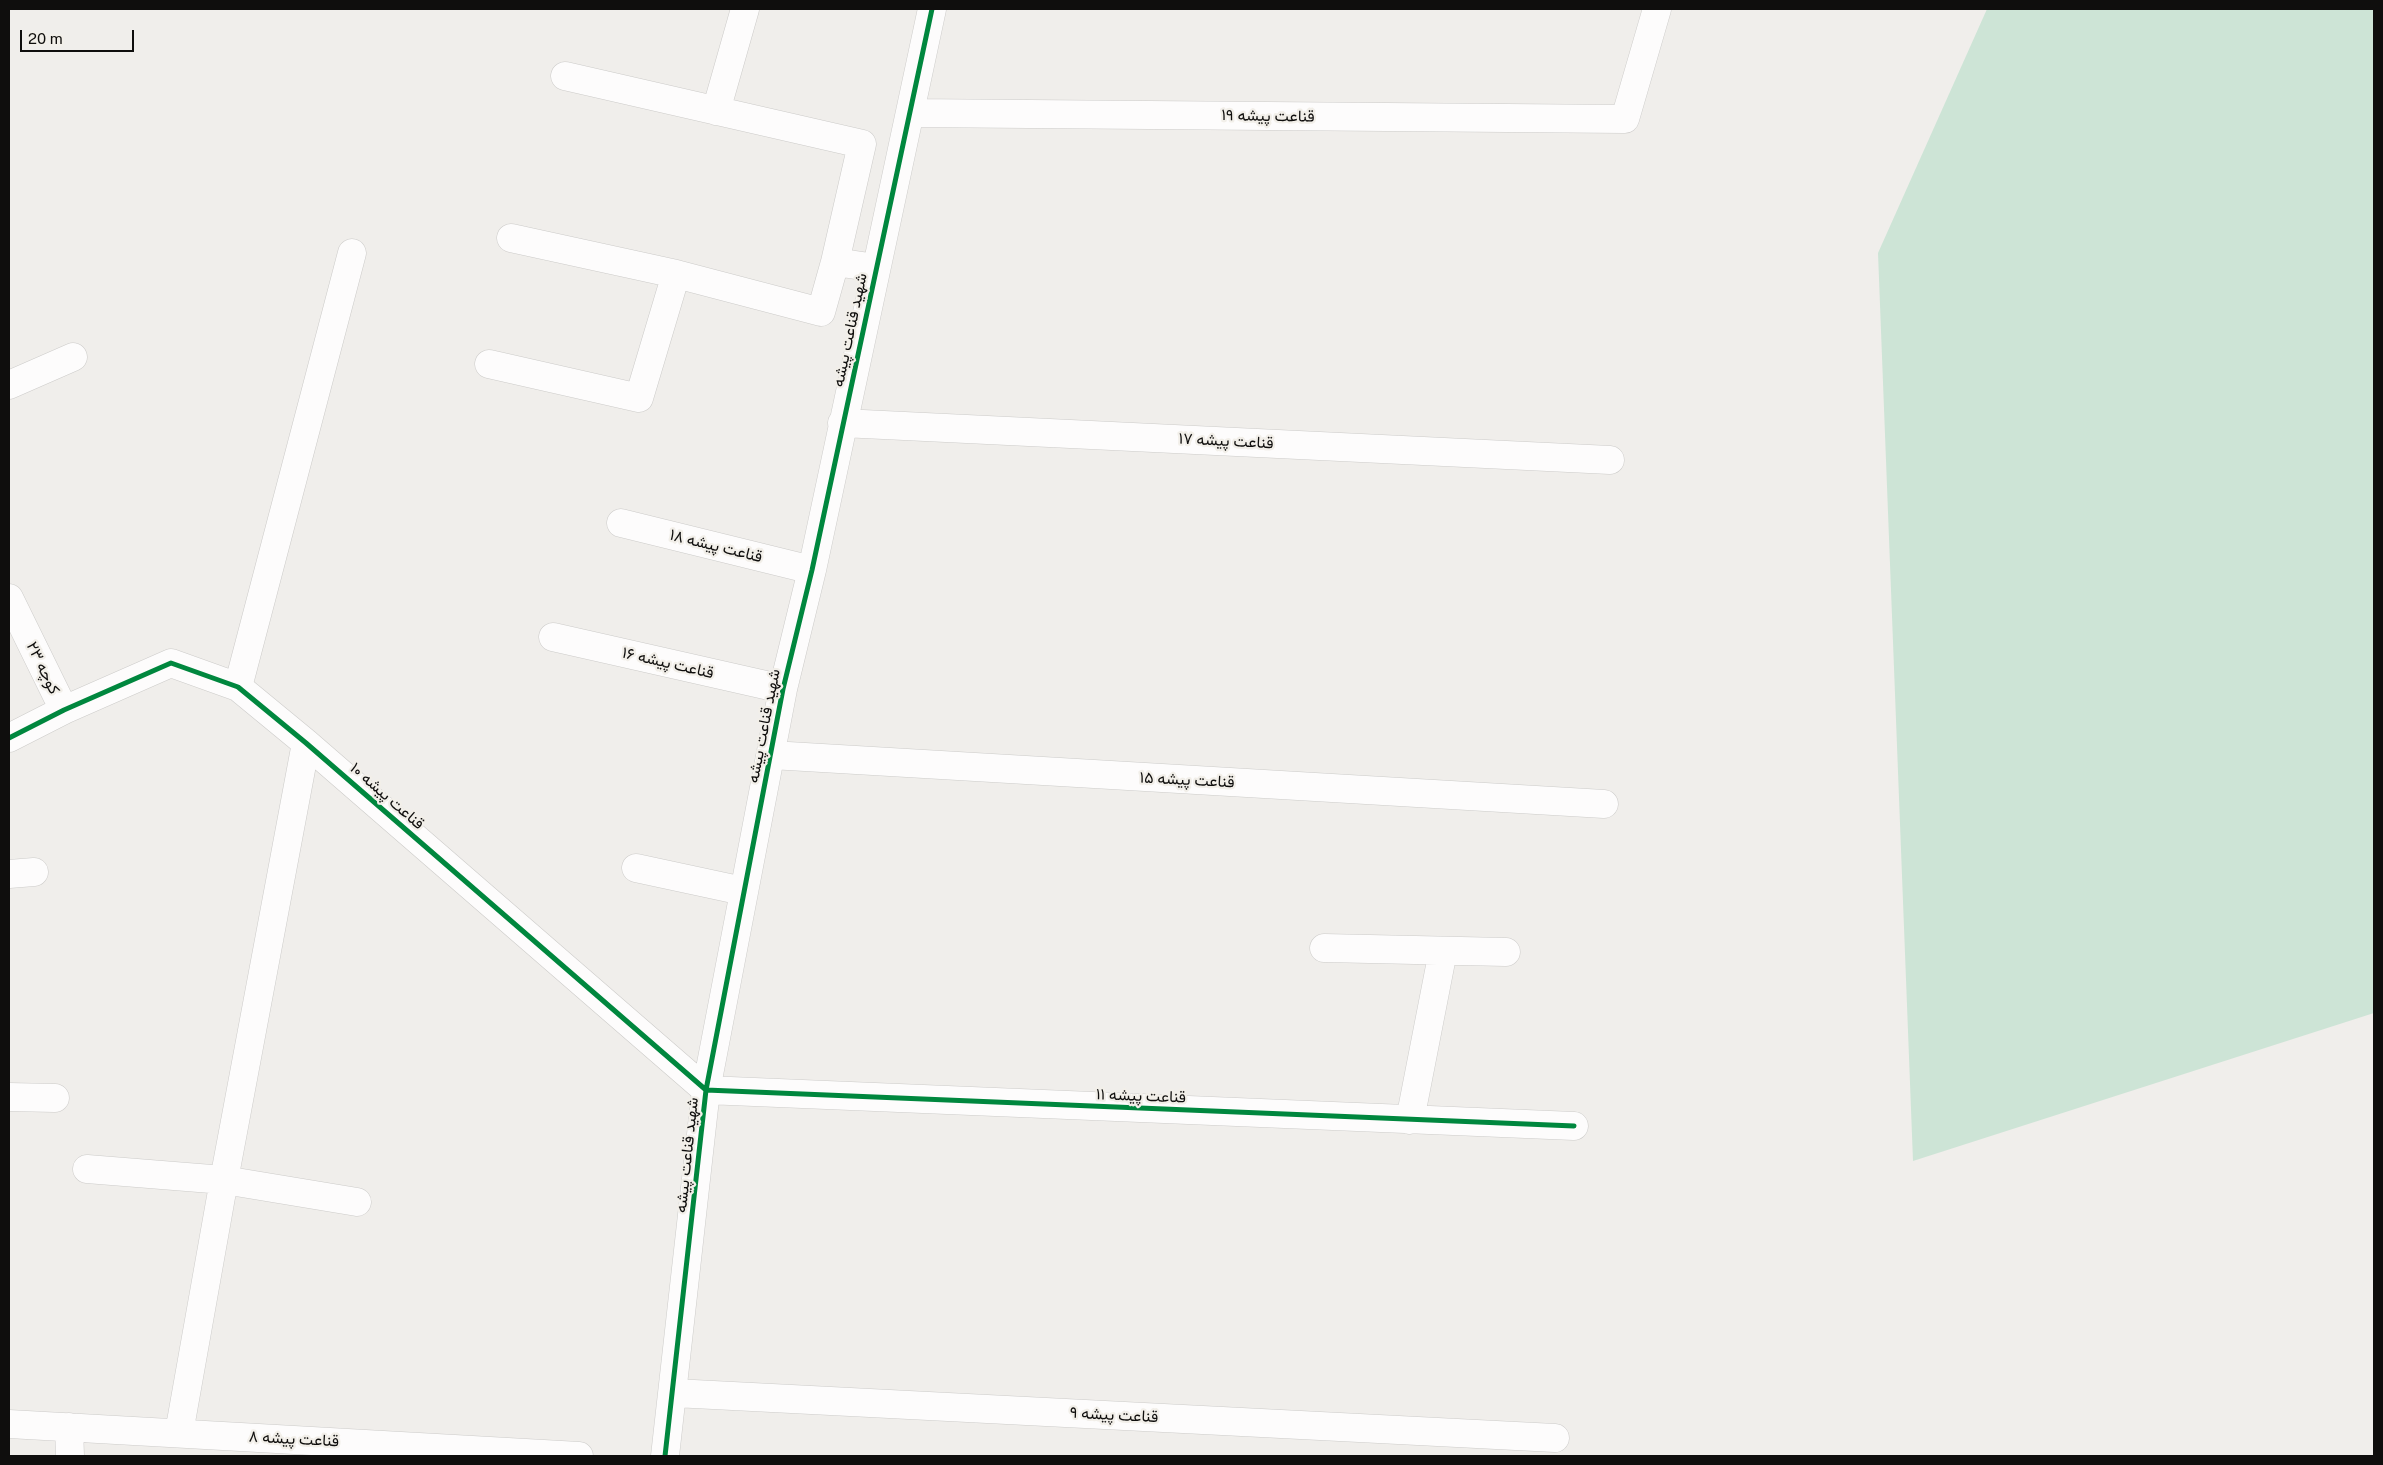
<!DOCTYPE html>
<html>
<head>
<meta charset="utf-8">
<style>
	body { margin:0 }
	#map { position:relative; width:2383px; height:1465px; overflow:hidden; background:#f0eeeb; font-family:"Public Sans",sans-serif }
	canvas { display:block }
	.frame { position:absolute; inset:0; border:10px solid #0f0e0d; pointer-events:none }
	.scale { position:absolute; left:20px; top:30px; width:114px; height:22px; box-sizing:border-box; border:2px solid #0f0e0d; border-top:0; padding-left:6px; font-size:15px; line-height:18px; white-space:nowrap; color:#0f0e0d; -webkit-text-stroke:4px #f2efe9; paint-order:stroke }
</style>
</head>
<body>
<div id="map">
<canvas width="2383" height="1465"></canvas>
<div class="frame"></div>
<div class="scale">20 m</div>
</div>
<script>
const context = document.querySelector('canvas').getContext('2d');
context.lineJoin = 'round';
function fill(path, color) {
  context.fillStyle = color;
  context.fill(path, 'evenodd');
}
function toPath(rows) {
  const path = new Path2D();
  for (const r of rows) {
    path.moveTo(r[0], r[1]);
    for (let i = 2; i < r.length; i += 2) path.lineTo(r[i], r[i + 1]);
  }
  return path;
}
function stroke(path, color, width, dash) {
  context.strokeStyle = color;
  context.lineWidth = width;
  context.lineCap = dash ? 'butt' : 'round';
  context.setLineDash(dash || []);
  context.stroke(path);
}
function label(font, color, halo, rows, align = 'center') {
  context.font = font + ' "Public Sans",Vazirmatn,sans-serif';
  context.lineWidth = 4.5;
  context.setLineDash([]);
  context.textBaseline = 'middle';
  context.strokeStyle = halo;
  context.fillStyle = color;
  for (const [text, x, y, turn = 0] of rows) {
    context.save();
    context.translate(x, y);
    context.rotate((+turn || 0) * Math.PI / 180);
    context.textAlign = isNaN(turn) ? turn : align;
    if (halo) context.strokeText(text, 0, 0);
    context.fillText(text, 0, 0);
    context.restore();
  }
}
fill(toPath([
	[1987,9,2374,9,2374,1013,1913,1161,1878,253]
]), '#cde4d6');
const minor = toPath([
	[565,76,862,144,835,262,876,268],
	[716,111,745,9],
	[910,113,1625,119,1657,9],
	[511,238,676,274,821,312,835,262],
	[489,364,639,398,676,274],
	[9,385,73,357],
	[842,423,1610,460],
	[621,523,812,570],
	[9,598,64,710],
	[553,637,783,689],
	[238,687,352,253],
	[9,738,64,710,171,663,238,687,306,743,706,1090,1574,1126],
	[771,755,1604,804],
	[636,868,743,891],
	[9,874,34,872],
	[1324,948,1506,952],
	[9,1097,55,1098],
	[1410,1120,1443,951],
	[87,1169,224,1180,357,1202],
	[674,1393,1555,1438],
	[9,1424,579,1456],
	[69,1427,70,1456],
	[179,1433,224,1180,306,743],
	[665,1456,706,1090,783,689,812,570,932,9]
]);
stroke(minor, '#cccbc9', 29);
stroke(minor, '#fdfcfc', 28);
stroke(toPath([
	[9,738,64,710,171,663,238,687,306,743,706,1090,1574,1126],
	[665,1456,706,1090,783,689,812,570,932,9]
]), '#00873e', 5);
label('16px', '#0f0e0d', '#f2efe9', [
	["قناعت پیشه ۱۹",1268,116,1],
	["شهید قناعت پیشه",850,330,-78],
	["قناعت پیشه ۱۷",1226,441,3],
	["قناعت پیشه ۱۸",716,546,14],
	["قناعت پیشه ۱۶",668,663,13],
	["کوچه ۲۳",43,668,64],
	["شهید قناعت پیشه",764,726,-79],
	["قناعت پیشه ۱۵",1187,780,3],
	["قناعت پیشه ۱۰",387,796,41],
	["قناعت پیشه ۱۱",1141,1096,2],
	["شهید قناعت پیشه",687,1155,-84],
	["قناعت پیشه ۹",1114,1415,3],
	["قناعت پیشه ۸",294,1439,3]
]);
</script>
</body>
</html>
